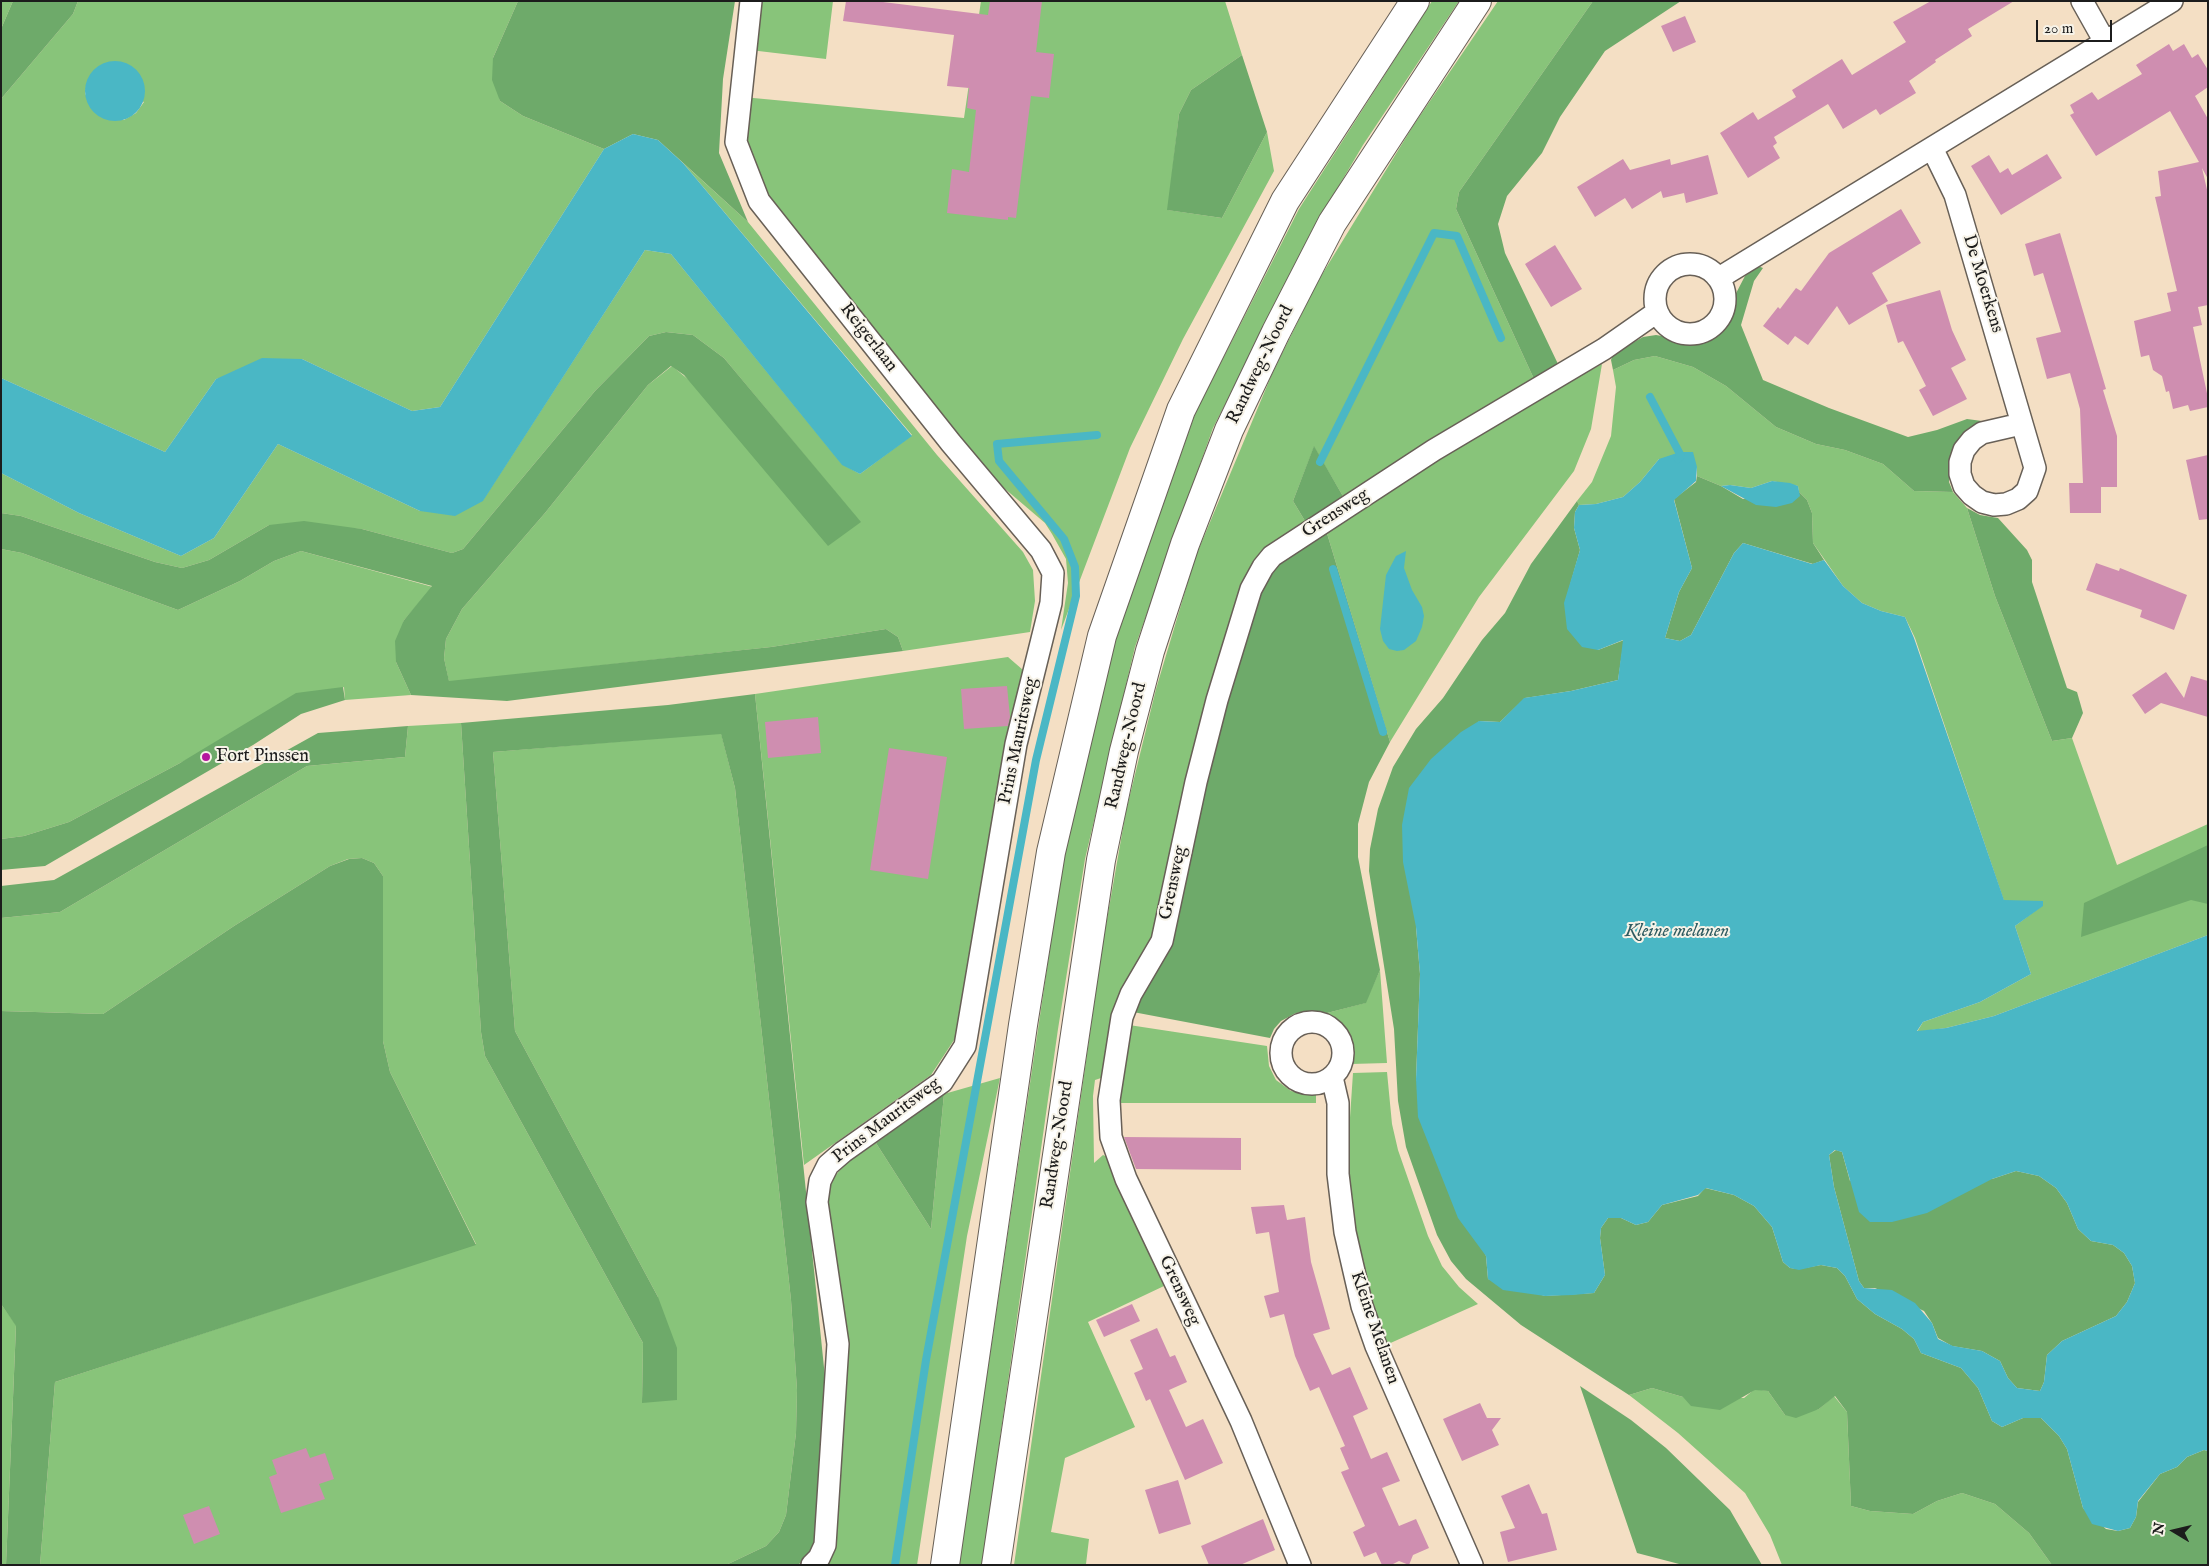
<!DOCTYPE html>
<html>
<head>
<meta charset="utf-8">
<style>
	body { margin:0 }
	#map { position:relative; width:2209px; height:1566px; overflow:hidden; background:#f4dfc4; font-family:"IM FELL English",serif }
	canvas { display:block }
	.frame { position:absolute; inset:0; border:2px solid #1c1c1c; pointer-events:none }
	.north { position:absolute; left:2149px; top:1506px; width:50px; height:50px; -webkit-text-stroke:4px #f7f3e8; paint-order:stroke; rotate:279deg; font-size:14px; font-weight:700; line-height:20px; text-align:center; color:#1c1c1c }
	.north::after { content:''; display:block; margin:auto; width:18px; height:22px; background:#1c1c1c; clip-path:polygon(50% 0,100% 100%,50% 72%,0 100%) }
	.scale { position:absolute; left:2036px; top:20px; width:76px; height:22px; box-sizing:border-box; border:2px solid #1c1c1c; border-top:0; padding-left:6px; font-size:15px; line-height:18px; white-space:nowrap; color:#1c1c1c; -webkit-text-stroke:4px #f7f3e8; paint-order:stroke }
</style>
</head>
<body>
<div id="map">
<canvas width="2209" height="1566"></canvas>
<div class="frame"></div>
<div class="north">N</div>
<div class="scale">20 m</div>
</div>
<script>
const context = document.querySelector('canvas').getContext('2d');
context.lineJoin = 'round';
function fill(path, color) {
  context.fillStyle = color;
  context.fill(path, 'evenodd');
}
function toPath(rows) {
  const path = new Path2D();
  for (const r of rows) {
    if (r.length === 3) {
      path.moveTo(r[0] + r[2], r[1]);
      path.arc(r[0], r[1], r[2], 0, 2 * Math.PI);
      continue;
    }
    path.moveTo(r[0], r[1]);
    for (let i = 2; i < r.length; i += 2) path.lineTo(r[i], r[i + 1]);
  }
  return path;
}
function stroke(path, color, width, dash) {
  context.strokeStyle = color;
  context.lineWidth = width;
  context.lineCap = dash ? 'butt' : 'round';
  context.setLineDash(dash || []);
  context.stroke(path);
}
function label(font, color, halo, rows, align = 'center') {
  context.font = font + ' "IM FELL English",serif';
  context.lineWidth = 4;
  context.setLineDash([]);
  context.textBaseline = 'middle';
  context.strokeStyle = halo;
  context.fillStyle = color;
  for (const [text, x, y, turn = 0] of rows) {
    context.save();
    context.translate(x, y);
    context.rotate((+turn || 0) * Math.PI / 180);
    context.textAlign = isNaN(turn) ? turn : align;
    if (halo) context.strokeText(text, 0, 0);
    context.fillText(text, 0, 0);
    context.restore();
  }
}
fill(toPath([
	[1,1,13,1,1,29],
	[78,1,518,1,493,58,500,101,523,116,604,149,440,407,412,411,302,359,216,379,165,452,1,378,1,99,73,14],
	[88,80,144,102,136,113,124,120,90,106,85,93],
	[757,1,833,1,826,59,750,50],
	[981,1,1225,1,1242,55,1191,90,1179,114,1168,210,1222,218,1267,132,1274,171,1183,339,1130,448,1061,630,1068,583,1066,559,1052,534,1045,523,970,459,768,209,741,138,743,97,964,118],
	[1432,1,1459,1,1363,145,1317,223,1213,428,1135,647,1085,859,1058,1029,982,1565,959,1565,1064,853,1116,639,1195,414,1299,209],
	[1498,1,1593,1,1459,192,1456,209,1534,379,1344,498,1314,447,1293,501,1305,521,1265,552,1161,918,1104,1077,1095,1080,1093,1096,1094,1163,1103,1155,1110,1158,1164,1286,1088,1322,1135,1427,1065,1458,1051,1532,1089,1539,1086,1564,1014,1565,1103,942,1126,811,1156,689,1195,558,1272,374,1318,281,1413,126],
	[683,163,748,222,937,455,1023,552,1033,570,1035,601,1030,632,903,651,898,637,886,629,771,647,449,682,444,658,446,639,462,609,545,513,648,385,672,366,860,522,724,358,693,335,666,332,649,336,595,391,463,549,452,553,362,529,269,525,209,560,182,568,155,562,21,516,1,513,1,473,79,513,181,556,214,538,278,444,420,511,483,500,645,250,671,254,842,464,860,474,912,435],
	[1655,356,1693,367,1726,386,1776,427,1816,444,1845,450,1883,464,1914,491,1953,492,1967,508,1995,596,2052,741,2072,738,2117,865,2208,824,2208,935,1994,1016,1946,1028,1917,1032,1923,1022,1980,1002,2031,974,2015,926,2043,905,2043,902,2004,901,1915,638,1905,617,1881,611,1862,603,1843,586,1813,543,1812,513,1807,500,1799,492,1798,486,1772,481,1751,488,1730,485,1721,486,1697,476,1697,467,1659,459,1640,482,1623,497,1596,504,1579,505,1577,501,1592,482,1611,436,1616,387,1613,370,1634,360],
	[1602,364,1591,429,1574,471,1479,597,1390,742,1326,530,1526,405],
	[1,549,22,553,178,610,240,581,274,561,301,551,433,587,404,620,396,662,411,695,345,700,344,687,180,763,69,822,24,836,1,839],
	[1008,657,1023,670,956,1037,931,1075,804,1165,755,694],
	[461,723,481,1032,485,1056,643,1343,642,1402,658,1297,515,1031,493,752,721,733,735,788,791,1300,797,1390,796,1433,786,1515,779,1532,766,1546,726,1565,40,1565,55,1382,476,1244,390,1072,383,1041,383,876,374,863,362,858,348,859,330,866,234,926,103,1014,1,1011,1,918,60,912,307,766,405,757,408,726],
	[1380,970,1387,1063,1351,1064,1352,1044,1349,1036,1339,1022,1327,1013,1365,1003],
	[1129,1025,1267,1046,1269,1066,1276,1080,1291,1091,1316,1095,1316,1103,1117,1103],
	[1387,1072,1392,1124,1398,1150,1428,1236,1442,1266,1459,1287,1478,1304,1386,1345,1364,1279,1353,1223,1347,1162,1353,1073],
	[1000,1078,967,1236,917,1565,825,1565,847,1345,845,1317,827,1202,829,1189,835,1176,845,1164,876,1143,931,1229,944,1094],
	[1,1304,16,1325,6,1565,1,1565],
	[1652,1388,1683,1397,1744,1398,1755,1389,1768,1391,1785,1415,1819,1409,1834,1396,1847,1412,1851,1506,1870,1511,1913,1514,1937,1501,1962,1493,1995,1504,2029,1533,2052,1565,1782,1565,1770,1535,1745,1493,1678,1433,1629,1395]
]), '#88c47a');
fill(toPath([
	[13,1,78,1,73,14,1,99,1,29],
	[518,1,735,1,723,79,719,153,748,222,658,140,633,134,604,149,523,116,500,101,492,80,493,58],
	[1593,1,1681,1,1605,51,1560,117,1542,153,1507,196,1498,224,1505,253,1558,364,1534,379,1456,209,1459,192],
	[1242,55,1267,132,1222,218,1167,210,1179,114,1191,90],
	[1758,266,1763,268,1754,281,1741,325,1763,380,1829,408,1908,437,1937,430,1967,419,1982,421,1967,431,1955,445,1950,457,1949,482,1953,492,1914,491,1883,464,1845,450,1816,444,1776,427,1726,386,1693,367,1655,356,1634,360,1613,370,1611,360,1613,354,1643,337,1656,335,1697,342,1709,337,1720,330,1728,317,1732,301,1745,276],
	[666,332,693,335,724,358,861,522,828,546,684,375,671,366,648,385,545,513,462,609,446,639,444,658,449,681,771,647,886,629,898,637,903,651,507,701,411,695,396,662,395,641,404,620,432,586,301,551,274,561,240,581,178,610,22,553,1,549,1,513,21,516,155,562,182,568,209,560,269,525,304,521,362,529,452,553,463,549,595,391,649,336],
	[1314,446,1344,498,1305,521,1293,501],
	[1697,476,1721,486,1743,499,1799,492,1807,500,1812,513,1813,543,1824,560,1813,564,1743,543,1734,553,1691,635,1680,641,1665,638,1679,592,1692,568,1674,499,1696,482],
	[1577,501,1579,505,1575,512,1574,528,1580,550,1565,603,1598,650,1624,640,1618,680,1571,691,1525,698,1500,722,1479,721,1416,927,1420,974,1416,1079,1486,1256,1488,1279,1545,1296,1594,1293,1605,1275,1600,1238,1601,1228,1608,1218,1621,1218,1636,1225,1648,1222,1662,1205,1698,1196,1705,1188,1734,1195,1754,1206,1772,1227,1783,1262,1790,1268,1799,1269,1821,1265,1837,1268,1845,1276,1857,1299,1875,1314,1902,1329,1914,1339,1921,1353,1961,1368,1978,1388,1992,1421,2002,1427,2023,1418,2041,1418,2059,1436,2067,1449,2083,1508,2106,1529,2118,1531,2130,1528,2136,1517,2138,1502,2160,1474,2177,1467,2187,1457,2204,1450,2208,1451,2208,1565,2052,1565,2029,1533,1995,1504,1962,1493,1937,1501,1913,1514,1870,1511,1851,1506,1847,1412,1835,1396,1819,1409,1796,1418,1785,1415,1768,1391,1755,1390,1720,1410,1691,1406,1683,1397,1652,1388,1629,1395,1521,1325,1466,1279,1451,1261,1437,1235,1406,1147,1398,1101,1394,1029,1369,871,1370,849,1378,809,1393,767,1416,729,1443,698,1482,640,1505,613,1531,564],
	[1967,508,1980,515,1998,518,2027,550,2032,560,2032,582,2067,688,2077,692,2083,713,2072,738,2052,741,1995,596],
	[1326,530,1390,742,1369,782,1358,824,1358,857,1380,970,1366,1003,1327,1013,1311,1011,1296,1013,1281,1021,1274,1029,1270,1038,1133,1012,1203,787,1261,586,1280,562],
	[343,687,345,700,301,714,253,745,45,866,1,870,1,839,24,836,69,822,180,763,296,693],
	[755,694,826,1387,817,1542,809,1555,798,1565,726,1565,766,1546,779,1532,786,1515,796,1433,797,1390,791,1300,735,788,721,734,493,752,515,1031,658,1297,677,1348,677,1400,642,1403,643,1343,485,1056,481,1032,461,723,668,705],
	[408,726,405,757,307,766,60,912,1,918,1,886,54,880,318,733],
	[2208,845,2208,904,2191,900,2081,937,2084,903],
	[362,858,374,863,383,876,383,1041,390,1072,476,1245,55,1382,40,1565,6,1565,16,1326,1,1304,1,1011,103,1014,234,926,330,866,349,859],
	[944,1094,931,1229,876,1143],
	[1836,1150,1842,1152,1850,1181,1992,1179,2016,1171,2039,1176,2056,1188,2067,1203,2078,1229,2091,1241,2113,1245,2124,1253,2132,1266,2135,1283,2127,1302,2116,1316,2062,1341,2047,1355,2044,1382,2040,1391,2017,1388,2008,1378,2000,1361,1982,1351,1952,1346,1938,1338,1932,1323,1924,1311,1875,1288,1864,1288,1859,1281,1834,1187,1829,1155],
	[1580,1386,1631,1420,1666,1448,1730,1510,1762,1565,1683,1565,1637,1553]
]), '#6eaa6a');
fill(toPath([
	[115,91,30],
	[633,134,658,140,683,163,912,436,860,474,842,465,671,254,645,250,483,501,455,516,420,511,278,444,214,538,181,556,79,513,1,473,1,378,165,452,216,379,262,358,302,359,412,411,440,407,604,149],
	[1680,452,1693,452,1697,467,1696,481,1674,500,1692,568,1679,592,1665,638,1680,641,1691,635,1734,553,1743,543,1812,564,1824,560,1843,586,1862,603,1881,611,1905,617,1914,638,2004,900,2043,901,2043,906,2015,926,2031,974,1980,1002,1923,1022,1917,1031,1946,1028,1994,1016,2208,935,2208,1451,2204,1450,2187,1457,2177,1467,2160,1474,2138,1501,2136,1517,2130,1528,2118,1531,2092,1524,2083,1508,2067,1449,2059,1436,2041,1418,2023,1418,2002,1427,1992,1421,1978,1388,1961,1368,1921,1353,1914,1339,1902,1329,1875,1314,1857,1299,1845,1276,1837,1268,1821,1265,1799,1270,1790,1268,1783,1262,1772,1227,1754,1206,1734,1195,1706,1188,1698,1195,1662,1205,1648,1222,1636,1225,1621,1218,1608,1218,1601,1228,1600,1238,1605,1275,1594,1293,1573,1295,1545,1296,1503,1290,1488,1279,1486,1256,1458,1218,1418,1117,1416,1079,1420,974,1416,927,1403,862,1402,825,1409,788,1431,759,1461,732,1479,721,1500,722,1524,698,1571,691,1618,680,1623,640,1598,650,1582,647,1567,629,1564,603,1580,550,1574,528,1575,512,1579,505,1596,504,1623,497,1640,482,1659,459],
	[1835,1150,1842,1152,1859,1212,1870,1222,1892,1222,1927,1213,1992,1179,2016,1171,2039,1176,2056,1188,2067,1203,2078,1229,2091,1241,2113,1245,2124,1253,2132,1266,2135,1283,2127,1302,2116,1316,2062,1341,2047,1355,2044,1382,2040,1391,2017,1388,2008,1378,2000,1361,1982,1351,1953,1346,1938,1339,1932,1323,1915,1303,1892,1290,1864,1288,1859,1281,1834,1187,1829,1155],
	[1772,481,1790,483,1798,486,1800,496,1792,503,1776,507,1756,505,1721,486,1730,485,1751,488],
	[1406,551,1404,568,1412,590,1422,607,1424,616,1422,627,1416,641,1404,650,1397,651,1389,649,1383,641,1380,629,1386,575,1396,556]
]), '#4ab7c5');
stroke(toPath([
	[1650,397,1681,456,1678,459],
	[1320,462,1434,233,1457,236,1501,338],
	[1333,569,1383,732],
	[895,1565,926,1360,1036,760,1076,596,1075,567,1064,539,999,461,997,444,1097,435]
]), '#4ab7c5', 8);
fill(toPath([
	[846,1,875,1,988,15,990,1,1042,1,1036,52,1054,54,1049,98,1031,96,1016,218,1008,217,1008,220,947,213,952,169,969,172,976,110,967,108,969,88,947,86,954,35,843,21],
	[1931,1,2014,1,1968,29,1972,36,1935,60,1936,62,1909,81,1916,93,1880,115,1876,109,1843,129,1828,104,1774,137,1777,143,1773,146,1780,158,1748,178,1720,133,1753,112,1758,120,1796,97,1792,90,1842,59,1852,75,1906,42,1893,22],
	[1685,16,1696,42,1673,52,1661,26],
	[2169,44,2173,51,2184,44,2192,58,2198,54,2208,70,2208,87,2195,96,2208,119,2208,179,2202,168,2208,194,2208,305,2198,307,2202,325,2193,327,2208,398,2208,407,2190,411,2188,405,2173,409,2169,391,2166,392,2162,376,2153,370,2149,355,2141,357,2134,321,2171,311,2167,293,2177,291,2155,197,2161,196,2158,171,2199,162,2170,111,2096,156,2070,115,2074,113,2070,105,2092,92,2098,100,2142,74,2136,65],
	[2047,154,2062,178,2001,215,1971,166,1989,155,2000,173,2008,168,2012,175],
	[1708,155,1718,194,1686,203,1684,193,1663,198,1661,191,1632,209,1625,198,1595,217,1577,187,1623,159,1630,170,1670,159,1671,165],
	[1901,209,1921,243,1872,273,1888,301,1849,325,1837,306,1808,345,1795,336,1788,345,1763,326,1778,307,1780,309,1796,288,1801,291,1829,253],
	[2060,233,2106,389,2103,390,2117,436,2117,487,2101,487,2101,513,2070,513,2069,483,2083,483,2080,409,2070,373,2047,379,2036,338,2061,332,2043,273,2034,276,2025,244],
	[1555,245,1582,289,1551,307,1525,264],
	[1940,290,1952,330,1966,360,1951,368,1967,399,1933,416,1919,390,1926,386,1903,341,1898,343,1886,305],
	[2208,455,2208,519,2199,520,2186,460],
	[2096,563,2119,571,2120,568,2187,595,2174,630,2140,617,2142,610,2086,590],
	[2166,672,2184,698,2191,676,2208,681,2208,717,2161,703,2145,714,2132,695],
	[1007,686,1010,717,1008,726,964,729,961,689],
	[818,717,821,753,768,758,765,722],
	[889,748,947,757,928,879,870,870],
	[1124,1137,1241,1138,1241,1170,1136,1169],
	[1284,1205,1287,1220,1305,1217,1311,1262,1330,1329,1313,1334,1332,1375,1350,1367,1368,1409,1353,1416,1371,1459,1387,1452,1400,1481,1382,1488,1399,1526,1416,1519,1429,1548,1413,1555,1409,1565,1399,1561,1391,1565,1382,1565,1376,1552,1364,1557,1353,1532,1365,1526,1341,1472,1349,1469,1340,1448,1345,1446,1319,1387,1310,1391,1295,1356,1284,1314,1270,1318,1264,1296,1279,1292,1269,1232,1256,1234,1251,1207],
	[1132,1304,1140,1321,1104,1337,1096,1320],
	[1157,1328,1170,1357,1175,1355,1187,1382,1169,1390,1186,1427,1203,1419,1223,1463,1185,1480,1150,1399,1146,1401,1134,1373,1143,1369,1130,1340],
	[1480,1403,1487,1418,1501,1418,1492,1430,1499,1445,1462,1461,1443,1419],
	[306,1448,310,1458,325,1453,334,1479,319,1484,325,1499,281,1513,269,1477,277,1474,272,1460],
	[1178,1480,1191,1524,1159,1534,1145,1490],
	[1529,1484,1542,1514,1547,1513,1557,1550,1508,1562,1500,1532,1515,1528,1501,1496],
	[209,1506,220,1534,194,1544,183,1515],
	[1263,1519,1275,1550,1240,1565,1209,1565,1201,1546]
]), '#cf8eb0');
const street = toPath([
	[751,1,736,142,759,201,951,443,1041,550,1053,573,1051,603,1016,744,965,1046,942,1082,843,1152,828,1165,820,1181,817,1202,838,1344,825,1545,819,1558,812,1565],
	[2082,1,2105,42],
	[1932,148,1955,195,2035,468,2027,491,2018,499,2006,504,1994,505,1982,502,1972,495,1964,486,1960,474,1960,462,1964,450,1972,440,1982,433,2021,424],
	[1690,299,35],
	[1719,278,2172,1],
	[1312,1053,31],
	[1332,1077,1338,1103,1338,1174,1345,1232,1362,1306,1376,1346,1472,1565],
	[1300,1565,1241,1421,1126,1179,1111,1137,1109,1100,1122,1017,1131,994,1162,941,1196,782,1217,700,1251,589,1263,567,1272,556,1434,450,1604,349,1657,312]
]);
const primary = toPath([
	[945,1565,1023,1025,1051,852,1102,636,1181,410,1285,201,1415,1],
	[996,1565,1101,860,1124,751,1150,651,1185,544,1229,430,1276,332,1332,223,1477,1]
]);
stroke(street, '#686057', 24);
stroke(primary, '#686057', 30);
stroke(street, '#fff', 21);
stroke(primary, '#fff', 28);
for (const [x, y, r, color] of [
	[206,757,5,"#b5179e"]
]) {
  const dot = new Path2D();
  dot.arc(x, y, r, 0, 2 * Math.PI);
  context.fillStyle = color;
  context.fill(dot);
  stroke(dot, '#f7f3e8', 2);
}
label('18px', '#1c1c1c', '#f7f3e8', [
	["De Moerkens",1982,284,73],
	["Reigerlaan",868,338,52],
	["Randweg-Noord",1261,365,-64],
	["Grensweg",1336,514,-33],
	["Prins Mauritsweg",1019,741,-78],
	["Randweg-Noord",1127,746,-77],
	["Grensweg",1174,883,-78],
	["Prins Mauritsweg",887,1121,-37],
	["Randweg-Noord",1058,1145,-81],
	["Grensweg",1179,1291,65],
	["Kleine Melanen",1374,1328,71]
]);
label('18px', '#1c1c1c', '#f7f3e8', [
	["Fort Pinssen",216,757]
], 'left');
label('italic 19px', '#2e5a60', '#f7f3e8', [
	["Kleine melanen",1677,932]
]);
</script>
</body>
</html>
